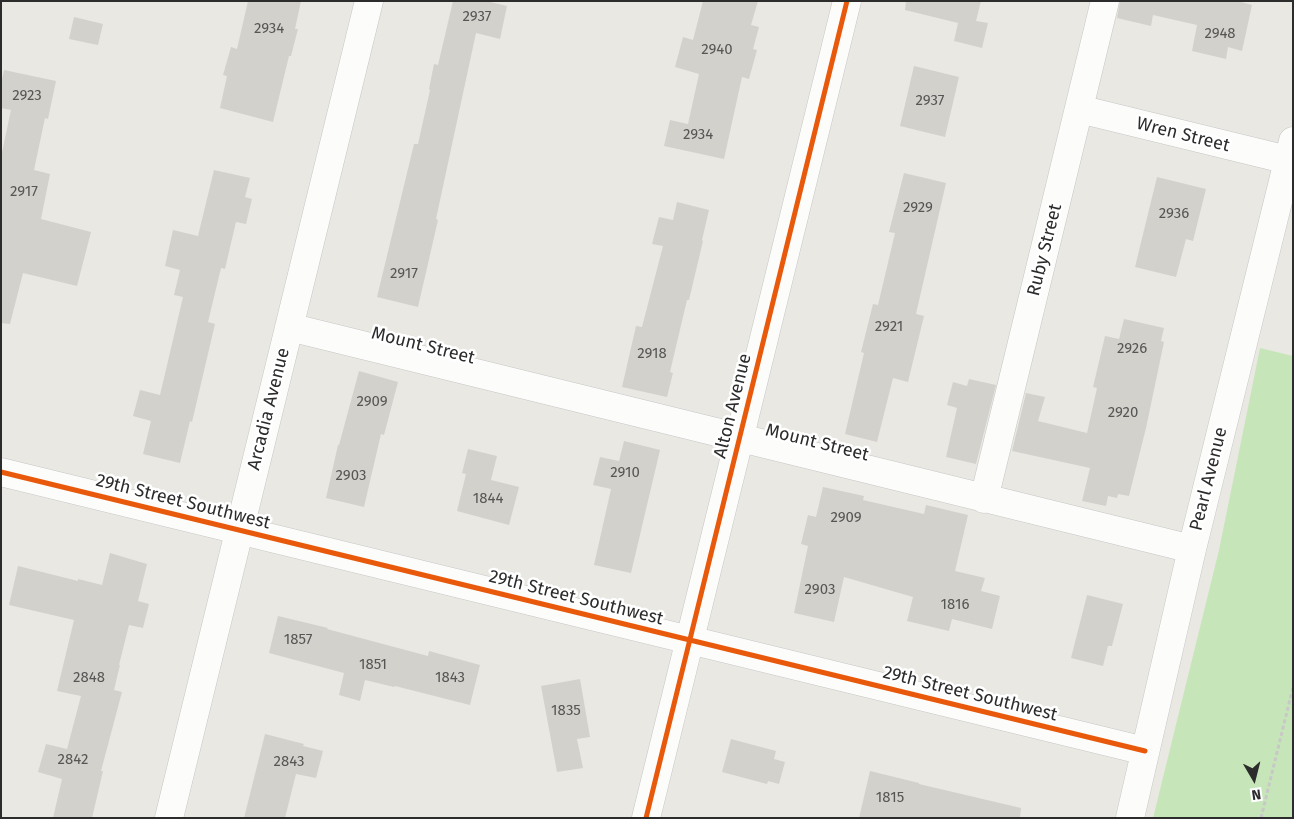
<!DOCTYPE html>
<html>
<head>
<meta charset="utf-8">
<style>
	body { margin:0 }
	#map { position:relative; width:1294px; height:819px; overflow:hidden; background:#eae8e2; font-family:"Fira Sans",sans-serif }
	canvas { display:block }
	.frame { position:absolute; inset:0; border:2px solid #2c2c2c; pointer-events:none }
	.north { position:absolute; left:1229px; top:754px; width:50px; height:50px; -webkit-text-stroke:4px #fff; paint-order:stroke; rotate:172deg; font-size:14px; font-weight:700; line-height:20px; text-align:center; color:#2c2c2c }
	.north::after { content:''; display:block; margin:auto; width:18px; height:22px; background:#2c2c2c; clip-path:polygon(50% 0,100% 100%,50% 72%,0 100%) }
</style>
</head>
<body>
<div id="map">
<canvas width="1294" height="819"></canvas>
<div class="frame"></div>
<div class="north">N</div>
</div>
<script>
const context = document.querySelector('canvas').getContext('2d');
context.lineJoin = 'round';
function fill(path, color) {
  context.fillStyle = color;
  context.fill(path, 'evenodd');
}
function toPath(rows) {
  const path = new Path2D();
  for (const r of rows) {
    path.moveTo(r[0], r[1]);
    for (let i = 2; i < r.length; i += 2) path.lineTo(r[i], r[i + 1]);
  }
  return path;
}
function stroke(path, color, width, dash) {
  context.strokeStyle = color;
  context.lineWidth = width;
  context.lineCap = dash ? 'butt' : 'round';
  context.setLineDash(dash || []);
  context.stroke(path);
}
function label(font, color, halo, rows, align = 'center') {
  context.font = font + ' "Fira Sans",sans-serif';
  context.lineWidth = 5;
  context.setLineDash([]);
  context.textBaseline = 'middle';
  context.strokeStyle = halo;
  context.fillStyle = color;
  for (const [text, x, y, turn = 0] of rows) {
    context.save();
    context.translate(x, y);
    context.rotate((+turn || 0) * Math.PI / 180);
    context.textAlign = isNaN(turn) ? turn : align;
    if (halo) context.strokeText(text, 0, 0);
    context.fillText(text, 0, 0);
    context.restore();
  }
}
fill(toPath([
	[1260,348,1293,356,1293,818,1153,818,1219,550]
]), '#c6e6ba');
fill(toPath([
	[248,1,301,1,295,29,298,29,291,56,289,56,273,122,220,108,227,76,223,75,231,47,237,49],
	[453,1,486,1,507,6,500,39,476,33,436,219,438,220,418,307,377,297,414,144,418,144,430,90,429,89,434,64,438,65],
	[703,1,758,1,751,25,759,27,753,49,757,50,749,79,742,77,724,159,664,146,670,120,688,124,699,74,675,67,683,37,693,40],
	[906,1,981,1,976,21,988,23,982,48,954,41,958,23,905,10],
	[1120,1,1237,1,1252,5,1242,51,1228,47,1226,59,1192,51,1197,25,1153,15,1151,26,1117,18],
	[74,17,103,24,98,45,69,39],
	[914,66,959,77,945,137,900,126],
	[4,70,56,81,48,119,45,118,34,170,50,174,41,219,91,232,77,286,23,273,10,324,1,323,1,157,11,110,1,108,1,85],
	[214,170,250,178,245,197,252,199,246,224,236,222,225,269,221,268,208,322,215,324,192,422,190,421,180,463,143,454,151,421,133,416,140,390,160,395,183,297,174,295,180,270,165,266,173,230,198,236],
	[904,173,946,183,916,314,924,316,908,382,893,378,877,442,845,434,864,353,861,352,873,304,878,305,895,233,889,232],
	[1157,177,1206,189,1193,241,1186,239,1176,277,1135,267],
	[677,202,709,210,702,240,703,241,689,300,687,300,670,372,673,373,667,397,622,387,636,326,642,327,663,246,652,244,659,217,673,220],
	[1124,319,1164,328,1161,341,1164,342,1146,428,1129,496,1118,494,1117,498,1108,496,1106,506,1082,501,1090,468,1012,451,1026,393,1045,397,1038,421,1087,433,1097,388,1093,387,1105,336,1119,339],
	[359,371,398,382,384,435,381,434,364,507,326,498,338,445,339,445],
	[969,379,996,385,976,464,946,457,957,408,947,405,953,382,967,386],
	[624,441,660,450,631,573,594,565,611,489,593,485,600,457,619,461],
	[468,449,497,456,491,480,519,487,509,525,457,511,466,474,462,473],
	[823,487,864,496,863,500,924,514,926,505,968,515,955,571,985,578,981,591,1000,596,992,629,952,619,949,631,907,621,913,597,844,577,834,622,794,613,808,546,801,544,808,515,816,517],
	[110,553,147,564,138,601,149,604,143,628,129,625,119,665,120,665,114,690,122,692,101,771,103,771,92,818,53,818,62,779,38,772,46,744,67,749,81,696,57,691,74,620,9,605,18,566,78,581,78,579,102,585],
	[1087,595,1123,604,1112,646,1108,646,1103,666,1071,658],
	[278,616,328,628,327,629,428,656,429,651,480,665,470,705,395,686,394,687,365,680,360,701,339,695,344,673,269,653],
	[580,679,590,737,577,739,583,768,557,772,541,686],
	[265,734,304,744,303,746,323,751,316,778,296,774,285,818,244,818],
	[731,739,776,751,774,759,785,762,779,784,768,781,767,784,722,772],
	[870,771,919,783,919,784,1021,808,1020,818,859,818]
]), '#d3d1cc');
const minor = toPath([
	[1079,109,1288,160],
	[289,327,1192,549],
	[1,472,1145,751],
	[984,499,1105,1],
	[169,818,369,1],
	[646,818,847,1],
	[1130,818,1192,549,1293,141]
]);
stroke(minor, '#c7c6c7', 29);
stroke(toPath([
	[1261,818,1293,687]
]), '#c8c8c7', 3, [4, 2.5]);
stroke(minor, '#fcfcfb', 28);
stroke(toPath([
	[1,472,1145,751],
	[646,818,847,1]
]), '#e8590c', 5);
label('15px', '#565655', null, [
	["2937",477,17],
	["2934",269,29],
	["2948",1220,34],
	["2940",717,50],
	["2923",27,96],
	["2937",930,101],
	["2934",698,135],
	["2917",24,192],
	["2929",918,208],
	["2936",1174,214],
	["2917",404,274],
	["2921",889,327],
	["2926",1132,349],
	["2918",652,354],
	["2909",372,402],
	["2920",1123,413],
	["2910",625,473],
	["2903",351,476],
	["1844",488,499],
	["2909",846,518],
	["2903",820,590],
	["1816",955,605],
	["1857",298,640],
	["1851",373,665],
	["2848",89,678],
	["1843",450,678],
	["1835",566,711],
	["2842",73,760],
	["2843",289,762],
	["1815",890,798]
]);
label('18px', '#2c2c2c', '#fff', [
	["Wren Street",1183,135,14],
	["Ruby Street",1045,250,-76],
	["Mount Street",423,346,14],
	["Alton Avenue",733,406,-76],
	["Arcadia Avenue",269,409,-76],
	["Mount Street",817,443,14],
	["Pearl Avenue",1209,479,-76],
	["29th Street Southwest",183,502,14],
	["29th Street Southwest",576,598,14],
	["29th Street Southwest",970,694,14]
]);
</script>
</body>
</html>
